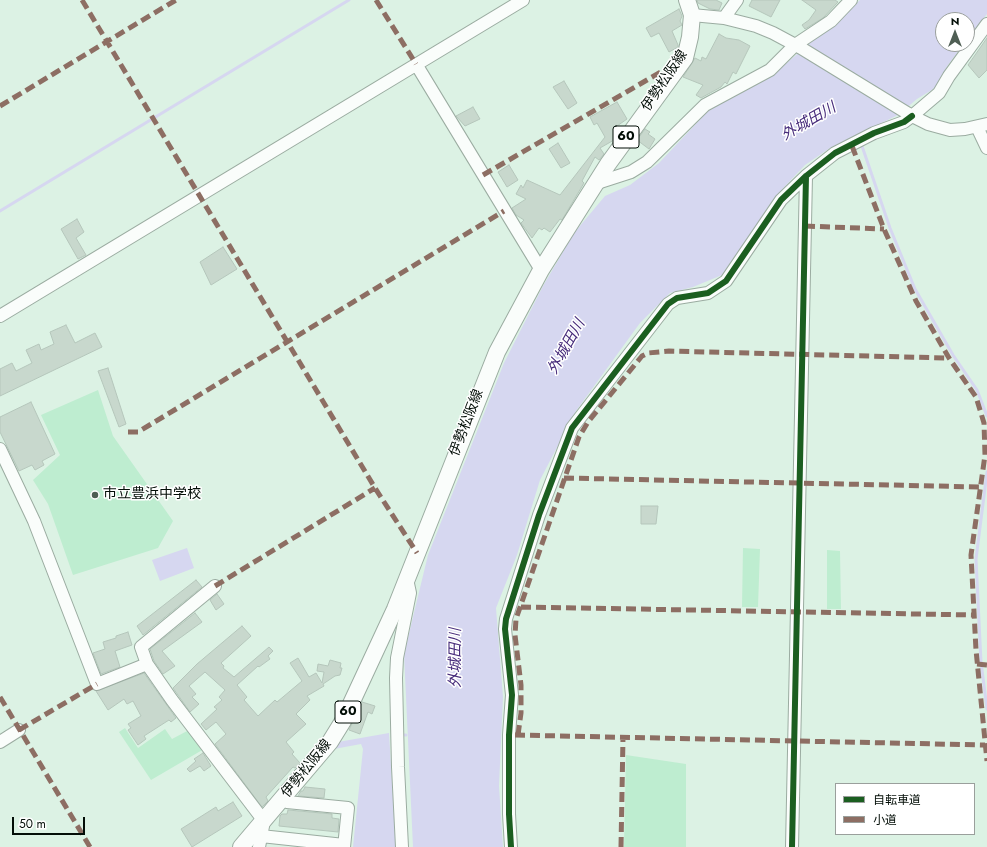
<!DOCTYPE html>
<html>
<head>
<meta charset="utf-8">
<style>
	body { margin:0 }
	#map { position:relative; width:987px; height:847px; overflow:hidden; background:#dcf2e4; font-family:Jost,"Noto Sans JP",sans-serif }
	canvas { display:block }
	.legend { position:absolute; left:835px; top:783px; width:140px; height:52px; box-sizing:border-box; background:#fff; border:1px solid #9a9f9c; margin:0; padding:5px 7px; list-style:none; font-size:12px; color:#030e07 }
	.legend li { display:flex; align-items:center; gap:8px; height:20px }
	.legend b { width:20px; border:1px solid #9a9f9c }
	.north { position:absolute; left:935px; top:12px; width:40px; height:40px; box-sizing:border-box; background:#fff; border:1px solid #9a9f9c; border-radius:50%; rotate:0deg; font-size:11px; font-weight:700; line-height:16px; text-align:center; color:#030e07 }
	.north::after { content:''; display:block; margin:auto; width:14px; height:18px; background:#4f5e54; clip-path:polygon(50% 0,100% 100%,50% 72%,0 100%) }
	.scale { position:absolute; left:12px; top:817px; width:73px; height:18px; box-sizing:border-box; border:2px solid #030e07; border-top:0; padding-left:5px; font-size:12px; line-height:14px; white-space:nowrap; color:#030e07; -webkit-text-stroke:3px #fff; paint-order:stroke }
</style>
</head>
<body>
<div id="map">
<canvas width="987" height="847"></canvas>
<ul class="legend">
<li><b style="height:5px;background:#1b5e20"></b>自転車道</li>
<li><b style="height:5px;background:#8d6e63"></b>小道</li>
</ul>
<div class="north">N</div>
<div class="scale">50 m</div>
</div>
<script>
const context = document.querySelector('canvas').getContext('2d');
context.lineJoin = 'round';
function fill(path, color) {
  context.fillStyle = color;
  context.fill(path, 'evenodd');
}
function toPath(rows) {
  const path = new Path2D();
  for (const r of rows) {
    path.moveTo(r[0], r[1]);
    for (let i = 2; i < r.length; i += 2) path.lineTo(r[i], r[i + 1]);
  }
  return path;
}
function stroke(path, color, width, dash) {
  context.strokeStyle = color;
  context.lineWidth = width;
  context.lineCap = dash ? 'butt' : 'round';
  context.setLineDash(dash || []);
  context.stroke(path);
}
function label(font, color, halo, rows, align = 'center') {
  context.font = font + ' Jost,"Noto Sans JP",sans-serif';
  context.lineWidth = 3;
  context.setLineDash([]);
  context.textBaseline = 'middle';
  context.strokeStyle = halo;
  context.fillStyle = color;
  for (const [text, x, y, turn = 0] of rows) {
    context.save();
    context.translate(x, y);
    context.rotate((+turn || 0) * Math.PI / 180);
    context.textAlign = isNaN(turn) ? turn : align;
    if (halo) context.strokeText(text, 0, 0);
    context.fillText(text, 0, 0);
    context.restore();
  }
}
fill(toPath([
	[98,390,113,436,173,521,158,548,73,575,48,504,33,480,60,455,41,415],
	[743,548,760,549,758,607,742,607],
	[827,550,840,551,841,609,827,609],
	[125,728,138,748,165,729,172,739,189,730,204,749,151,780,119,732],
	[626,755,686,764,686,847,624,847]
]), '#beedd0');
fill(toPath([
	[860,0,987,0,987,14,967,40,967,20,943,20,943,44,964,44,948,65,935,88,917,99,898,115,830,148,805,165,776,196,722,275,693,287,670,293,640,323,576,411,540,480,517,555,496,608,503,697,499,786,503,847,413,847,404,654,428,555,504,363,543,286,574,233,605,196,630,185,659,163,709,110,774,74],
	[187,548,194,568,160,581,152,560],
	[389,733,396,847,353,847,363,749,361,744,334,749,338,742]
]), '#d6d7f0');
stroke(toPath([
	[862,146,890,228,915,289,953,355,977,390,987,416],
	[0,211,349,0],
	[987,472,976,559,981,662,987,709],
	[402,735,406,735]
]), '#d6d7f0', 3);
const building = toPath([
	[697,0,716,0,722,3,719,10,710,9,698,3,697,0],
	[752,0,780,0,771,17,749,6,752,0],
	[802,0,835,0,838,2,823,18,805,29,802,25,809,20,816,10,802,0],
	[679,9,682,16,680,21,682,25,672,31,678,45,678,47,669,52,659,33,651,37,646,28,679,9],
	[719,34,726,38,739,40,750,46,736,74,733,72,727,84,725,82,721,87,701,98,696,95,703,85,683,77,695,58,701,61,702,57,706,59,719,34],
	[987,38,987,70,979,78,968,65,987,38],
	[564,81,577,103,568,109,553,87,564,81],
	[617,102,627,119,617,126,621,129,614,140,600,148,604,154,599,160,595,157,582,181,584,183,562,220,560,219,550,232,544,228,542,230,539,228,532,238,521,223,524,220,516,215,512,208,526,199,516,194,521,185,523,188,527,180,560,195,605,137,597,123,594,125,590,117,617,102],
	[473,107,480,119,465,126,456,116,473,107],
	[645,129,650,132,648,134,655,139,649,149,637,140,645,129],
	[558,143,570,163,561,168,549,149,558,143],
	[509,165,518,180,507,187,498,172,509,165],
	[77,219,84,232,76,238,86,255,78,259,61,229,77,219],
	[223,247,237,269,211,285,200,262,223,247],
	[66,325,75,343,95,333,102,347,0,396,0,369,12,363,16,371,32,363,26,350,39,344,41,350,54,344,50,332,66,325],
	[108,368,126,424,119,427,98,371,108,368],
	[31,402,55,454,42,461,44,465,35,470,32,465,19,471,0,432,0,417,31,402],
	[641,506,658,506,656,524,641,524,641,506],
	[196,580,202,587,143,635,137,626,196,580],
	[217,594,224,604,216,610,210,600,217,594],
	[195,613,202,622,162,651,175,666,163,674,154,661,150,649,195,613],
	[242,626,251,636,221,663,224,666,223,668,234,677,269,647,273,651,268,656,270,659,259,667,258,666,237,685,247,697,244,700,258,716,275,700,277,702,302,681,290,663,298,658,309,677,316,673,322,683,324,672,317,671,318,664,328,666,330,660,341,663,340,668,342,668,340,675,335,676,323,684,324,686,307,696,310,700,296,714,306,724,286,742,294,752,292,754,300,763,295,768,293,767,266,797,268,801,262,807,215,744,226,734,216,722,206,730,201,724,217,709,214,707,222,700,219,697,225,690,205,672,189,686,196,694,192,697,199,704,190,712,173,688,197,664,242,626],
	[128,632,132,645,115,651,120,667,101,674,93,653,105,649,103,642,116,638,116,636,128,632],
	[144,673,176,718,171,722,169,720,144,736,146,739,138,745,128,730,131,728,128,724,141,716,133,701,127,704,124,699,108,710,96,691,144,673],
	[362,702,375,706,372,714,368,712,360,734,349,730,362,702],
	[203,753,211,766,204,771,200,766,190,772,187,769,196,761,194,759,203,753],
	[305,787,325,789,324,798,298,796,301,791,303,791,305,787],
	[233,802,242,816,192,847,181,829,216,807,218,811,233,802],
	[288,810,332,814,332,818,339,819,338,832,279,826,280,816,282,814,287,814,288,810]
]);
fill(building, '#c8d8cd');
stroke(building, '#b5c6bb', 1);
const minor = toPath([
	[692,15,724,18,756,26,773,33,801,48,912,116,928,124,950,130,965,129,987,124],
	[724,18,737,0],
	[416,64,541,270],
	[907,113,912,116,939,93,949,76,987,24],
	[977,127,987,148],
	[597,183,631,172,647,162,705,105,770,70,795,45,831,21,851,0],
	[0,316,523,0],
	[0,449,34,521,97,684,147,664],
	[215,586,141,647,147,664,172,700,264,821,259,847],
	[0,742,19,730],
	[282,800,287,802,348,808,344,847],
	[261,836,344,845],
	[402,847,398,767,396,678,397,658,410,593,407,579],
	[511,847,509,814,509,735,512,695,505,629,506,619,539,515,572,428,668,304,677,298,708,293,726,281,781,200,806,176,835,153,874,133,904,122,912,116],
	[792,847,806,176]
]);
const major = toPath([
	[241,847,330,742,343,721,395,609,497,352,541,270,608,164,685,58,690,37,692,15,687,0]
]);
stroke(minor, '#9baca1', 14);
stroke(major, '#9baca1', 18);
stroke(minor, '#fafdfb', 12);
stroke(major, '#fafdfb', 16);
stroke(toPath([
	[82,0,375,488,417,553],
	[376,0,416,64],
	[0,106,176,0],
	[852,146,884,229,916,301,949,358,976,397,984,423,985,455,971,555,976,650,987,761],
	[483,175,685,58],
	[805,226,884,229],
	[128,432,138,432,504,211],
	[564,478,981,487],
	[215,586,375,488],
	[521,607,974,615],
	[977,664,987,665],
	[0,697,90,847],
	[19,730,97,684],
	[515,735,985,745],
	[518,735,521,713,521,685,515,635,516,619,579,437,588,422,642,356,648,353,669,351,949,358],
	[621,847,623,737]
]), '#8d6e63', 5, [10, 5]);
stroke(toPath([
	[511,847,509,814,509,735,512,695,505,629,506,619,539,515,572,428,668,304,677,298,708,293,726,281,781,200,806,176,835,153,874,133,904,122,912,116],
	[792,847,806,176]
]), '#1b5e20', 6);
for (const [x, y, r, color] of [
	[95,495,4,"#4f5e54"]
]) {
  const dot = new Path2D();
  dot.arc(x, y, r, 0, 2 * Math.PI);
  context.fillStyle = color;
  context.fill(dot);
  stroke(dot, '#fff', 1.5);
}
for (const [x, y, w] of [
	[626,137,26],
	[348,712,26]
]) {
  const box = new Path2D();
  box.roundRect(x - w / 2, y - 11, w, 22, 3);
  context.fillStyle = '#fff';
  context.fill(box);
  stroke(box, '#030e07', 1);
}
label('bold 13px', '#030e07', null, [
	["60",626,137],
	["60",348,712]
]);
label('14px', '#030e07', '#fff', [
	["伊勢松阪線",665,81,-56],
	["伊勢松阪線",467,423,-69],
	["伊勢松阪線",307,769,-51]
]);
label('14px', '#030e07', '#fff', [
	["市立豊浜中学校",103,495]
], 'left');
label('italic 15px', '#472c7b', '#fff', [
	["外城田川",809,122,-30],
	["外城田川",567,347,-61],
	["外城田川",456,658,-90]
]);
</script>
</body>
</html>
